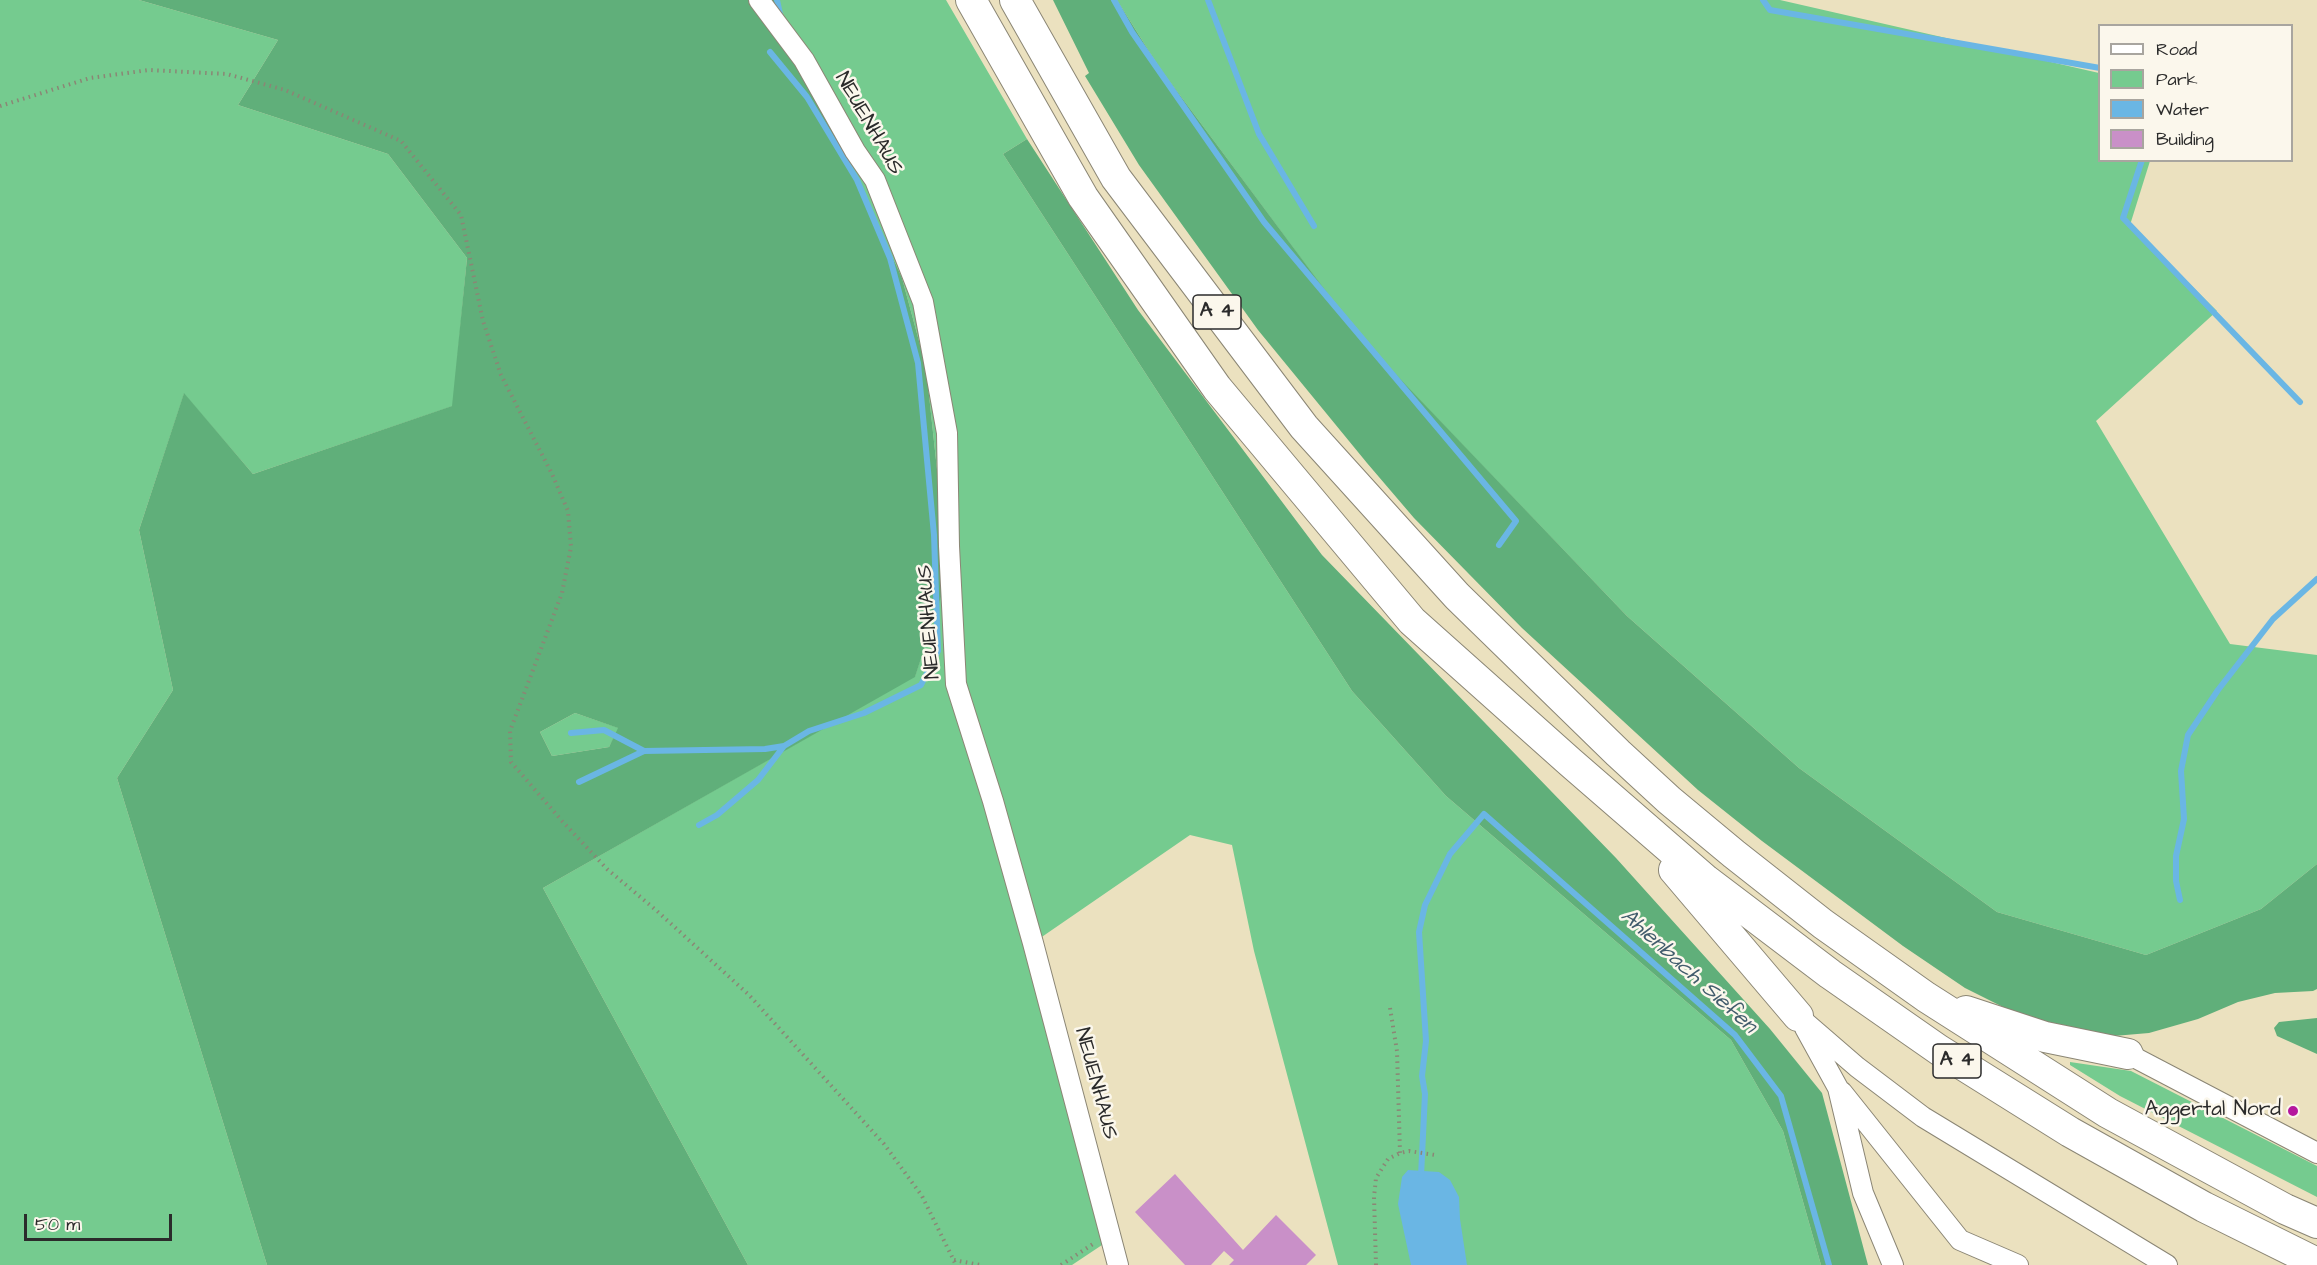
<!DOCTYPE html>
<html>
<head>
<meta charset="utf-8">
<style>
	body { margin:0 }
	#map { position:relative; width:2317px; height:1265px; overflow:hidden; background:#ebe1bf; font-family:"Architects Daughter",sans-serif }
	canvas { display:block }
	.legend { position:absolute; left:2098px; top:24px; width:195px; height:138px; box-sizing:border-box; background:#fbf7ec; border:2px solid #a8a59f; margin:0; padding:8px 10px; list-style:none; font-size:18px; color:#2b2b2b }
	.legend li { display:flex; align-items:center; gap:12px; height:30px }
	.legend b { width:30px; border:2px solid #a8a59f }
	.scale { position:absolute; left:24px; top:1214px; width:148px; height:27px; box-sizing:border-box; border:3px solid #2b2b2b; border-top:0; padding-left:8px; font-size:18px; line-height:21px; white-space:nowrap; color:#2b2b2b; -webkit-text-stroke:4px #fbf7ec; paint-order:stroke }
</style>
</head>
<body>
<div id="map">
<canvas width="2317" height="1265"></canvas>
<ul class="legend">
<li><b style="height:8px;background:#fff"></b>Road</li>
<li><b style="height:16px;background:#75cb8f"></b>Park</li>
<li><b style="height:16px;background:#6ab6e4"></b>Water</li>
<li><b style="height:16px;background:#c990c8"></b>Building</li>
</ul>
<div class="scale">50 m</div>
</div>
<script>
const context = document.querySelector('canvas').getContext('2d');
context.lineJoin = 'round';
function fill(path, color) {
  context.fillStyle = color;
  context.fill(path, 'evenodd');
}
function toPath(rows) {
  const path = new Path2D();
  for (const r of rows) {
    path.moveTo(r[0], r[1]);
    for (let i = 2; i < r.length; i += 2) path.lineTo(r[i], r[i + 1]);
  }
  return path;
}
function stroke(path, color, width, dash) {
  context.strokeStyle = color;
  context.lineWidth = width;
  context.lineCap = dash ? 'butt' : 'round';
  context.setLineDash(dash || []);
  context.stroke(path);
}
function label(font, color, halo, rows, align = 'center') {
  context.font = font + ' "Architects Daughter",sans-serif';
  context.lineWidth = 5;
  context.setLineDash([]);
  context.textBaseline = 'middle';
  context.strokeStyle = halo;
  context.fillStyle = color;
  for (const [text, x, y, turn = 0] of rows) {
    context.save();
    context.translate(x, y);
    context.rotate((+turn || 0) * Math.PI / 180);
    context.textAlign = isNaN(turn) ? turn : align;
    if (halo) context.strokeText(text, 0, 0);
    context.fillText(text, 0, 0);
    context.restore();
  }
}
fill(toPath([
	[0,0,139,0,278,40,238,105,388,154,467,258,453,406,253,474,184,394,139,530,173,690,117,778,267,1265,0,1265],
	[777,0,946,0,1027,139,1003,154,1352,691,1446,796,1731,1040,1783,1131,1821,1265,1338,1265,1254,951,1232,845,1190,835,1033,943,1111,1239,1072,1265,748,1265,543,888,915,676,941,596,942,516,926,367,902,278],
	[1117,0,1780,0,2099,73,2100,160,2150,161,2130,225,2217,311,2096,421,2230,644,2317,655,2317,864,2261,909,2146,955,1997,912,1799,768,1627,616,1361,339,1159,67],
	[575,713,619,728,609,747,552,756,540,732],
	[2070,1062,2131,1071,2317,1166,2317,1197,2120,1096,2070,1065]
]), '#75cb8f');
fill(toPath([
	[139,0,777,0,902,278,926,367,942,516,941,597,915,677,543,888,748,1265,267,1265,117,778,173,690,139,530,184,393,253,474,452,406,467,258,388,154,238,105,278,40],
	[575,713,618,728,609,747,552,756,540,732],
	[1053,0,1117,0,1159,67,1360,337,1627,616,1799,768,1997,912,2146,955,2261,909,2317,864,2317,989,2313,991,2275,993,2238,1002,2198,1019,2149,1033,2102,1037,2073,1032,2013,1012,1965,988,1903,946,1762,841,1698,790,1522,628,1414,518,1367,463,1258,330,1139,165,1085,76,1089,73],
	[1027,139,1138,310,1322,555,1616,858,1770,1029,1822,1093,1868,1265,1821,1265,1783,1131,1731,1040,1446,796,1352,691,1003,154],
	[2317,1018,2317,1054,2277,1036,2274,1028,2279,1022]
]), '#60af7a');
fill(toPath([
	[1408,1170,1439,1172,1450,1180,1459,1197,1460,1219,1467,1265,1411,1265,1398,1204,1402,1177]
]), '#6ab6e4');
stroke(toPath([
	[777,0,780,14],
	[1114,0,1132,32,1264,222,1516,521,1499,545],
	[1208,0,1259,134,1314,226],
	[1763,0,1770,10,2100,68],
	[2142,160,2123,218,2300,402],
	[571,733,604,730,644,751,765,749,784,746,809,731,864,713,921,685,938,651,934,535,918,363,890,258,857,180,807,97,770,52],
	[579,782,644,751],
	[699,825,717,815,758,780,784,746],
	[2180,900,2176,881,2176,856,2184,819,2181,771,2188,735,2218,690,2273,619,2317,579],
	[1421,1176,1425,1094,1422,1076,1426,1041,1419,932,1425,905,1450,854,1484,814,1735,1035,1781,1096,1829,1265]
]), '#6ab6e4', 6);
fill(toPath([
	[1175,1174,1243,1250,1276,1215,1316,1255,1306,1265,1229,1265,1234,1260,1224,1251,1211,1265,1185,1265,1135,1212]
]), '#c990c8');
const minor = toPath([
	[759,0,804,60,855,151,875,180,923,302,947,433,949,546,956,684,993,801,1033,943,1118,1265],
	[1798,1016,1857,1067,1923,1117,2167,1265],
	[1805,1028,1838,1088,1863,1193,1893,1265],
	[2128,1054,2317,1153],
	[1842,1092,1960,1240,2018,1265]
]);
const highway = toPath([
	[971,0,1083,197,1217,388,1412,621,1570,762,1706,880,1830,974,1939,1050,2070,1132,2204,1207,2317,1263],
	[1015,0,1116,178,1304,427,1457,596,1618,753,1669,800,1734,854,1823,924,1926,997,2108,1113,2285,1209,2317,1223],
	[1674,870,1798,1016],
	[1966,1011,2045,1037,2128,1054]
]);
stroke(minor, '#8b8675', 22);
stroke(highway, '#8b8675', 32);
stroke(toPath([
	[0,106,90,78,149,70,227,74,285,90,401,141,461,215,483,321,501,375,552,474,568,511,571,547,562,593,510,731,511,762,562,821,607,869,657,911,749,995,884,1144,922,1196,956,1265],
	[1390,1008,1397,1051,1400,1153],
	[954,1260,980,1265],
	[1061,1265,1093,1244],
	[1376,1265,1374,1197,1376,1178,1388,1159,1400,1153,1409,1151,1435,1155]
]), '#8b8675', 4, [1.5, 4.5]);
stroke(minor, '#fff', 20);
stroke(highway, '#fff', 30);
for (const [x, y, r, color] of [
	[2293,1111,6,"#b5179e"]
]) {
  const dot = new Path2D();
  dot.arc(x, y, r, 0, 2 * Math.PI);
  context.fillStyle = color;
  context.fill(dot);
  stroke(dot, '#fbf7ec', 2);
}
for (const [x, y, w] of [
	[1217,312,48],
	[1957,1061,48]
]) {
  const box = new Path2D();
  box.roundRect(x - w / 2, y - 17, w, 34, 4.5);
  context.fillStyle = '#fbf7ec';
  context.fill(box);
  stroke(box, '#2b2b2b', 1.5);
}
label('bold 20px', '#2b2b2b', null, [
	["A 4",1217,312],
	["A 4",1957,1061]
]);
label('21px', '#2b2b2b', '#fbf7ec', [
	["NEUENHAUS",868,124,60],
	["NEUENHAUS",930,622,-94],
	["NEUENHAUS",1095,1084,75]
]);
label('21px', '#2b2b2b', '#fbf7ec', [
	["Aggertal Nord",2281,1111]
], 'right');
label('italic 22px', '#415c6c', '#fbf7ec', [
	["Ahlenbach Siefen",1688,972,42]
]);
</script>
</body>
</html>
